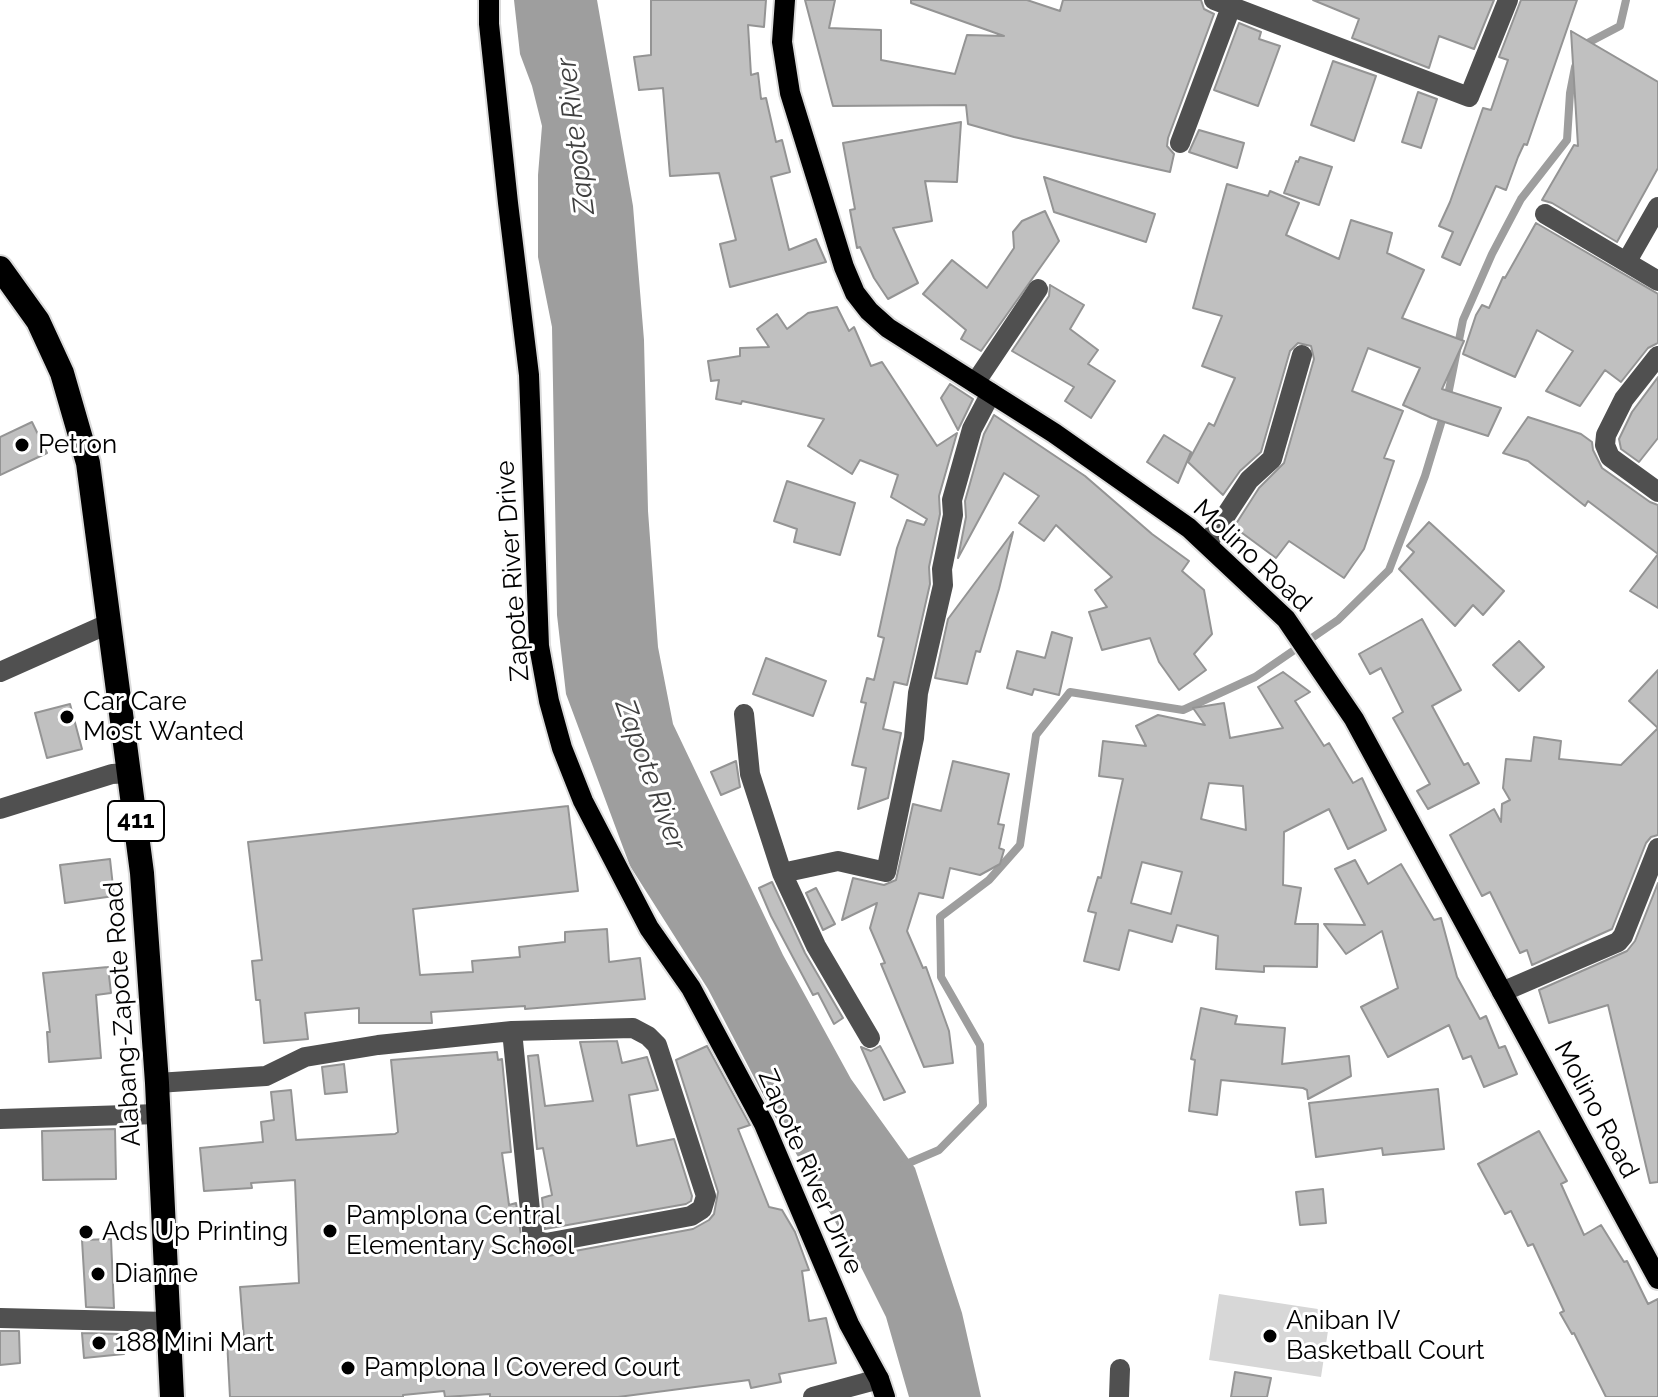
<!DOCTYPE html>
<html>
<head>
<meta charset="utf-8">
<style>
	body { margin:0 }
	canvas { display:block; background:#fff }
</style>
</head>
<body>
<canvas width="1658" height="1397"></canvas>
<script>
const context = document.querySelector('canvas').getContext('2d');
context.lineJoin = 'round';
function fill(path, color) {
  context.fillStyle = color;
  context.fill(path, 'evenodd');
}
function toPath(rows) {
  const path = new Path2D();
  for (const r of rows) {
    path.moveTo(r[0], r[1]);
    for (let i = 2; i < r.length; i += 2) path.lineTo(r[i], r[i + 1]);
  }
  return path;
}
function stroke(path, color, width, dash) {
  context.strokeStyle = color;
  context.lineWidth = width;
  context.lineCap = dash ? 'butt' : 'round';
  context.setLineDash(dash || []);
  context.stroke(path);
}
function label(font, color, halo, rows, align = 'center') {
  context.font = font + ' Raleway,sans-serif';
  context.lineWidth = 6;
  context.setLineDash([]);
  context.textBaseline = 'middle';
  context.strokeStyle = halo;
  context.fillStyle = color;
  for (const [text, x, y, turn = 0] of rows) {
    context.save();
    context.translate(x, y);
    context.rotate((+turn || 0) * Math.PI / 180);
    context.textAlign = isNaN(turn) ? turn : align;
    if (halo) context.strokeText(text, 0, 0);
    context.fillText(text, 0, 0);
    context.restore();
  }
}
fill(toPath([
	[1219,1294,1331,1311,1321,1377,1209,1360]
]), '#d7d7d7');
fill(toPath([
	[514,0,597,0,633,206,644,340,648,511,658,647,673,724,783,955,851,1079,915,1168,962,1313,981,1397,909,1397,886,1317,862,1269,769,1106,708,989,630,866,566,694,557,615,552,327,538,257,538,175,542,126,532,86,520,54]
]), '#9e9e9e');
stroke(toPath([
	[1580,47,1620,26,1626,0],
	[904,1165,939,1150,983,1105,980,1045,941,977,940,917,989,880,1020,845,1036,735,1070,692,1183,710,1255,677,1338,620,1389,570,1425,476,1445,410,1463,320,1492,254,1521,199,1567,140,1570,93,1575,67]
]), '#9e9e9e', 8);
const building = toPath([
	[651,0,766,0,764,27,748,25,751,75,758,73,761,99,766,98,776,142,782,140,790,172,771,177,789,250,816,239,826,262,730,287,720,244,736,240,719,173,670,176,663,88,639,90,634,57,651,55,651,0],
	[805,0,835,0,829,28,881,30,881,60,955,74,967,35,1004,36,911,3,911,0,1027,0,1060,11,1063,0,1201,0,1204,9,1214,14,1168,138,1167,146,1174,154,1170,172,1014,137,968,124,966,105,833,106,805,0],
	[1313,0,1494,0,1474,49,1439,36,1429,68,1352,38,1359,19,1313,0],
	[1521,0,1577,0,1527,145,1524,144,1518,157,1506,190,1496,186,1460,265,1442,257,1453,232,1439,226,1450,202,1483,108,1491,110,1508,60,1499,57,1521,0],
	[1239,23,1261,32,1259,39,1280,46,1258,106,1214,90,1239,23],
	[1571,31,1658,82,1658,168,1617,242,1552,203,1542,200,1574,145,1578,146,1571,31],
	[1333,61,1376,76,1354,141,1311,125,1333,61],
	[1418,92,1437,99,1421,148,1402,142,1418,92],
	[961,122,957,182,925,181,932,221,893,228,918,283,888,299,874,278,860,247,857,248,850,210,855,209,843,143,961,122],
	[1199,130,1244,143,1237,168,1189,152,1199,130],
	[1300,157,1332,167,1319,205,1284,193,1296,161,1298,162,1300,157],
	[1044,177,1155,214,1146,242,1054,212,1044,177],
	[1227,184,1268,196,1270,191,1299,203,1286,235,1339,259,1351,220,1392,233,1387,253,1424,270,1402,318,1464,341,1442,389,1501,408,1488,436,1432,418,1403,405,1420,368,1368,348,1352,391,1403,411,1384,458,1394,461,1364,549,1344,578,1289,541,1276,558,1234,527,1259,488,1284,463,1314,359,1311,346,1298,343,1290,351,1261,452,1240,471,1223,495,1188,462,1209,423,1214,426,1235,378,1202,366,1222,316,1193,308,1227,184],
	[1045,211,1059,241,981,351,961,339,966,330,923,294,952,260,987,288,1014,248,1013,232,1022,221,1045,211],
	[1536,223,1658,294,1658,343,1648,348,1621,382,1605,370,1580,406,1546,391,1573,351,1537,330,1515,377,1463,354,1476,315,1482,305,1489,308,1503,277,1505,278,1536,223],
	[1050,285,1084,305,1070,329,1098,350,1088,364,1115,381,1091,418,1065,401,1074,387,1012,351,1049,296,1050,285],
	[837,307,849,331,854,327,871,366,882,362,937,446,957,433,939,496,940,514,929,567,930,584,907,685,894,682,883,729,901,733,888,798,858,809,866,768,852,765,866,703,861,702,867,678,874,680,884,638,878,636,897,548,907,520,924,525,927,519,891,497,898,475,860,460,852,474,808,446,824,419,742,401,741,404,716,399,719,380,711,381,708,361,740,356,740,348,769,347,757,329,777,314,787,329,808,313,837,307],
	[1658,377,1658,438,1639,462,1621,449,1619,439,1632,412,1658,377],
	[950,384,973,399,958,430,941,398,950,384],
	[994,415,1085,476,1152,534,1189,561,1182,571,1204,590,1212,634,1194,654,1206,670,1179,690,1159,662,1150,638,1102,650,1089,612,1107,607,1095,590,1112,577,1056,525,1044,541,1019,523,1039,496,1004,473,958,558,966,517,965,501,984,434,994,415],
	[1528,417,1581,434,1592,442,1593,450,1602,468,1650,502,1658,505,1658,608,1630,591,1658,554,1588,501,1585,506,1528,461,1503,453,1528,417],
	[32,422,47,453,0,475,0,437,32,422],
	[1164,435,1191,452,1178,483,1147,462,1164,435],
	[787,481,855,503,840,555,794,542,797,529,774,521,787,481],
	[1429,522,1504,591,1483,615,1473,605,1455,626,1399,569,1414,552,1407,546,1429,522],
	[1013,532,999,589,980,652,976,651,967,684,935,678,948,619,1013,532],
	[1422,619,1461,690,1432,706,1464,765,1468,763,1479,783,1428,809,1417,791,1430,784,1393,718,1403,712,1381,668,1370,674,1359,654,1422,619],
	[1052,632,1072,638,1059,695,1034,689,1032,695,1007,688,1017,651,1045,658,1052,632],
	[1519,641,1544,667,1519,691,1493,665,1519,641],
	[766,658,826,681,813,716,753,694,766,658],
	[1658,670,1658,728,1629,701,1658,670],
	[1283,672,1310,692,1295,701,1324,746,1329,743,1353,783,1362,778,1386,830,1348,849,1329,809,1284,832,1283,885,1301,888,1295,924,1318,924,1317,967,1264,966,1264,972,1216,969,1218,936,1177,925,1172,942,1129,930,1119,970,1084,961,1096,913,1088,911,1098,877,1101,878,1123,779,1099,776,1103,741,1146,746,1136,726,1158,715,1205,725,1193,708,1224,703,1230,738,1283,728,1258,687,1283,672],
	[1209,783,1243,786,1246,830,1201,819,1209,783],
	[1142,862,1182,872,1171,914,1131,903,1142,862],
	[70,704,82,749,47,758,35,713,70,704],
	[1658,728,1658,835,1651,837,1646,843,1612,929,1532,965,1527,950,1520,953,1490,892,1482,896,1450,835,1494,809,1501,822,1502,804,1510,800,1503,788,1506,759,1531,761,1534,737,1561,741,1559,759,1621,765,1658,728],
	[736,761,740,787,721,795,711,772,736,761],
	[953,761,1009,774,998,824,1004,825,999,848,1004,850,1000,864,980,875,950,868,943,898,919,893,907,931,923,968,926,967,949,1031,953,1063,924,1067,881,964,885,963,870,928,877,903,842,920,853,878,884,885,896,880,913,804,941,811,953,761],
	[568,806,578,891,413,909,420,975,473,972,472,961,520,957,519,947,565,942,565,932,607,929,609,962,640,958,645,999,525,1009,525,1006,431,1012,432,1023,359,1023,359,1008,305,1013,308,1039,264,1043,260,1000,256,1000,252,961,262,960,248,842,568,806],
	[110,859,114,896,65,903,60,865,110,859],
	[1355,860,1368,884,1401,864,1434,920,1441,918,1457,977,1480,1019,1486,1016,1499,1048,1505,1046,1517,1074,1484,1087,1471,1056,1463,1059,1449,1025,1388,1057,1361,1007,1398,988,1382,931,1346,954,1324,924,1365,925,1335,869,1355,860],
	[772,882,805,953,843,1018,834,1024,818,993,813,995,771,916,759,888,772,882],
	[1658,883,1658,1182,1650,1183,1608,1005,1549,1023,1539,990,1627,951,1635,941,1658,883],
	[816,888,835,924,823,930,806,893,816,888],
	[108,967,111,993,96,995,101,1058,49,1062,47,1032,50,1032,43,973,108,967],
	[1201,1008,1237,1016,1235,1024,1285,1028,1282,1064,1349,1056,1351,1076,1308,1099,1307,1090,1303,1088,1221,1080,1217,1115,1189,1111,1195,1060,1191,1059,1201,1008],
	[617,1041,622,1063,647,1057,658,1090,629,1095,637,1146,674,1139,692,1196,691,1201,686,1204,545,1229,542,1198,552,1195,543,1148,537,1149,528,1056,538,1055,545,1106,593,1101,580,1042,617,1041],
	[707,1046,750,1125,738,1129,769,1207,782,1210,795,1232,809,1270,802,1271,809,1321,826,1318,836,1363,779,1374,781,1382,751,1388,749,1380,618,1397,490,1397,490,1394,445,1397,444,1391,403,1395,403,1397,230,1397,227,1340,244,1339,240,1287,299,1283,295,1180,251,1183,252,1188,204,1191,200,1148,263,1142,261,1122,274,1120,271,1092,291,1090,296,1140,395,1134,398,1132,391,1060,497,1052,498,1060,502,1059,511,1152,502,1153,509,1205,516,1203,523,1248,530,1253,548,1256,693,1229,709,1220,714,1214,718,1192,676,1060,707,1046],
	[880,1046,905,1092,884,1100,861,1047,871,1051,880,1046],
	[344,1064,347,1092,325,1094,322,1067,344,1064],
	[1438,1089,1444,1149,1383,1155,1382,1148,1316,1157,1309,1103,1438,1089],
	[115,1129,116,1179,43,1180,42,1131,115,1129],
	[1539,1131,1567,1181,1561,1184,1584,1235,1601,1225,1624,1262,1627,1261,1648,1304,1658,1299,1658,1397,1606,1397,1574,1333,1572,1334,1560,1313,1564,1311,1533,1244,1528,1246,1511,1211,1505,1214,1478,1164,1539,1131],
	[1323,1189,1326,1223,1300,1225,1296,1192,1323,1189],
	[111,1239,114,1308,86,1307,82,1240,111,1239],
	[0,1331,19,1331,20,1363,0,1365,0,1331],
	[82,1333,122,1334,124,1354,84,1358,82,1333],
	[1235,1372,1271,1378,1267,1397,1231,1397,1235,1372]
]);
fill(building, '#c0c0c0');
stroke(building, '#949494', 2);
const major = toPath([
	[489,0,489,24,508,203,529,375,539,646,549,701,562,748,583,801,649,928,691,988,764,1124,849,1324,879,1379,885,1397],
	[785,0,782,42,790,93,844,267,855,293,869,311,888,328,1054,433,1189,528,1286,619,1354,719,1658,1279]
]);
const highway = toPath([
	[0,268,38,321,62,373,88,463,142,873,157,1083,172,1397]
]);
stroke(major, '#dbdbdb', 24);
stroke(highway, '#dbdbdb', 28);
stroke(toPath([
	[1214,0,1469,97,1508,0],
	[1180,143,1231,7],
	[1545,214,1658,281],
	[1627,261,1658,207],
	[1658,356,1624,399,1606,435,1605,445,1610,457,1658,492],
	[975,383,1038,289],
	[1207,544,1249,480,1272,459,1302,355],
	[0,672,110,623],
	[744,714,750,774,782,873],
	[0,809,112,774,130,773],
	[1502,992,1618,942,1623,936,1658,848],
	[870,1038,816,946,782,873,838,861,886,872,914,738,918,693,943,585,942,569,953,515,952,500,972,429,991,393],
	[157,1083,266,1076,305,1057,378,1045,512,1031,633,1028,648,1036,657,1045,706,1196,702,1209,691,1216,546,1243,533,1240,512,1031],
	[0,1119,158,1114],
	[0,1318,168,1322],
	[813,1397,879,1379],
	[1119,1397,1120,1369]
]), '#505050', 20);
stroke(major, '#000', 20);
stroke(highway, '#000', 24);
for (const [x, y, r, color] of [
	[22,445,8,"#000"],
	[67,717,8,"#000"],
	[330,1231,8,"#000"],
	[86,1232,8,"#000"],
	[98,1274,8,"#000"],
	[1270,1336,8,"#000"],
	[99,1343,8,"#000"],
	[348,1368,8,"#000"]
]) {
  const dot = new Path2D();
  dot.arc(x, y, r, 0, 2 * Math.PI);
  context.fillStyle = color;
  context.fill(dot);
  stroke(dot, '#fff', 3);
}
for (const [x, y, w] of [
	[136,821,56]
]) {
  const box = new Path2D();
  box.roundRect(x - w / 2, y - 20, w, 40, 6);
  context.fillStyle = '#fff';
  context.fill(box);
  stroke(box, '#000', 2);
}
label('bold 24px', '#000', null, [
	["411",136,821]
]);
label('26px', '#000', '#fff', [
	["Petron",38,445],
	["Car Care",83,702],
	["Most Wanted",83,732],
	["Pamplona Central",346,1216],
	["Elementary School",346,1246],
	["Ads Up Printing",102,1232],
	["Dianne",114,1274],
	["Aniban IV",1286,1321],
	["Basketball Court",1286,1351],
	["188 Mini Mart",115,1343],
	["Pamplona I Covered Court",364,1368]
], 'left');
label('26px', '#000', '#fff', [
	["Molino Road",1252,556,43],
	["Zapote River Drive",513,571,-94],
	["Alabang-Zapote Road",123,1014,-94],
	["Molino Road",1596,1110,62],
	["Zapote River Drive",810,1172,66]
]);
label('italic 28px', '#3f3f3f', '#fff', [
	["Zapote River",576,136,-97],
	["Zapote River",650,775,70]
]);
</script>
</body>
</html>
